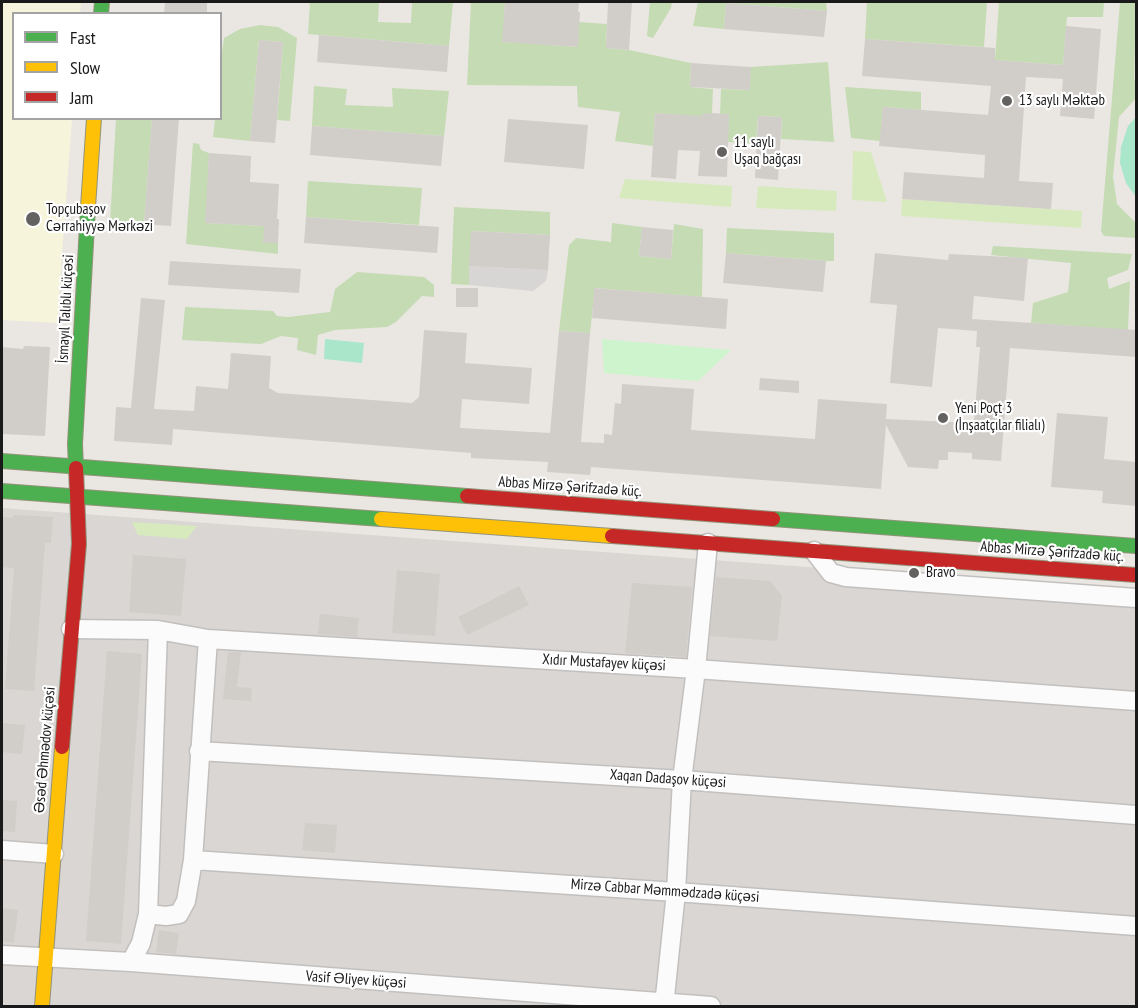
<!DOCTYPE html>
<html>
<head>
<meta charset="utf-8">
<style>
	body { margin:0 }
	#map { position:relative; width:1138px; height:1008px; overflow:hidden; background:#eae7e2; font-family:"PT Sans Narrow",sans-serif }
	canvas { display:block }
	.frame { position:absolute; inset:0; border:3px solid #1a1a1a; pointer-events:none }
	.legend { position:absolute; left:12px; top:12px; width:210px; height:108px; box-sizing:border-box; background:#fff; border:2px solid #a3a3a3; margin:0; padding:8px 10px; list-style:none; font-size:18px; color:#1a1a1a }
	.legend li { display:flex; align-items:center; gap:12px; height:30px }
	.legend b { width:30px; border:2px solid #a3a3a3 }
</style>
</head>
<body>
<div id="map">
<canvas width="1138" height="1008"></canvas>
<div class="frame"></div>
<ul class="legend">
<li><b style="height:8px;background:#4caf50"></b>Fast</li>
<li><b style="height:8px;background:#ffc107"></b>Slow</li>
<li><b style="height:8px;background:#c62828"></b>Jam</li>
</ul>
</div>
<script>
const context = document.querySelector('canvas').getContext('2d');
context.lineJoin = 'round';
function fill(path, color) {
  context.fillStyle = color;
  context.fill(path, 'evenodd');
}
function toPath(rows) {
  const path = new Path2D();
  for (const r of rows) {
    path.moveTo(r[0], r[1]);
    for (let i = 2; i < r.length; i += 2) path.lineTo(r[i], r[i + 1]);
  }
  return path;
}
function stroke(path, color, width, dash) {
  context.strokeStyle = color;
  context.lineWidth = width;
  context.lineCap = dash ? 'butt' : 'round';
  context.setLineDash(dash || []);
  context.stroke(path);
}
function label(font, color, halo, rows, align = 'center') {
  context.font = font + ' "PT Sans Narrow",sans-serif';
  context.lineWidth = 4.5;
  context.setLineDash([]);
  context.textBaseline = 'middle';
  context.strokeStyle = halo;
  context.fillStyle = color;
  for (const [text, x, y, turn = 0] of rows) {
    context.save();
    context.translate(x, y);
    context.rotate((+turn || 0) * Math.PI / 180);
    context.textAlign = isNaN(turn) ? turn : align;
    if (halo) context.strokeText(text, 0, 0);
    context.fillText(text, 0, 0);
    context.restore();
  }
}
fill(toPath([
	[2,508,1136,591,1136,1006,2,1006]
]), '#d9d6d4');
fill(toPath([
	[2,2,81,2,80,13,14,14,14,118,72,119,57,323,2,320]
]), '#f6f4db');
fill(toPath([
	[853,151,871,152,887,202,852,200],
	[625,179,732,186,731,207,619,198],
	[758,186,837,191,836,211,756,208],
	[902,199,1082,211,1081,228,901,216],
	[132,522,197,526,187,539,138,535]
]), '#d7eabd');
fill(toPath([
	[310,2,379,2,378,22,411,23,412,2,453,2,449,46,308,34],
	[471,2,505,2,503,42,527,43,551,21,550,45,577,47,579,22,607,24,606,48,629,50,691,63,690,87,713,89,712,114,702,114,701,141,678,140,680,115,655,113,653,146,615,141,620,112,578,107,577,86,467,85],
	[650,2,672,2,671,8,653,38,647,36],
	[698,2,826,2,827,11,726,3,724,29,693,26],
	[867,2,987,2,984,47,865,39],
	[999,2,1104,2,1103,17,1067,17,1063,65,995,60],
	[1120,2,1136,2,1134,80,1136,80,1136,98,1119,117,1113,176,1117,204,1136,223,1136,238,1104,236,1101,231],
	[260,25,278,27,297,38,290,121,277,120,283,42,259,40,250,141,213,137,215,119,220,118,220,68,224,38,240,29],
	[828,62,834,142,781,139,782,117,758,116,756,144,727,142,729,115,720,114,721,89,749,90,751,67],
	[314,86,347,89,345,105,393,107,392,88,449,91,444,136,312,126],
	[845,87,921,92,921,110,883,107,880,141,851,138],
	[116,119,152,119,144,224,110,222],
	[193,143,199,144,201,150,209,153,206,223,264,226,264,242,278,243,278,254,186,244],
	[308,181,422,188,419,225,306,217],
	[454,207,550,212,550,235,472,231,469,285,451,284],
	[612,223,642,227,639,256,671,259,674,224,703,229,702,297,595,288,590,333,559,331,569,245,576,238,611,242],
	[727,228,834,233,834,261,826,261,726,253],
	[993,246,1132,254,1128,270,1107,278,1109,289,1130,281,1128,330,1031,323,1033,303,1068,292,1071,263,991,255],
	[357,272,424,277,434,285,434,297,422,296,396,322,387,327,335,330,318,335,316,355,297,350,298,338,281,336,261,344,182,340,185,307,273,311,277,316,288,317,330,312,335,289]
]), '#c4dbb4');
fill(toPath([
	[602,339,731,350,698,381,604,373]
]), '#cdf4cc');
fill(toPath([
	[1136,117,1136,197,1126,183,1120,163,1121,147,1128,126],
	[325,339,364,343,362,363,324,359]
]), '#a9e6ca');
fill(toPath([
	[469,266,548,270,546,281,533,291,469,285]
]), '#d8d6d4');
fill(toPath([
	[165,2,207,2,207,14,164,14],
	[505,2,579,2,578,12,580,12,578,47,502,42],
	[608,2,632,2,629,50,606,48],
	[726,3,827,11,824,37,724,29],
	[1066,26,1101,29,1094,119,1060,116,1063,79,1026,77,1019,181,1053,183,1051,209,902,199,904,172,984,178,985,155,879,146,883,107,988,115,991,86,862,76,865,39,995,48,995,60,1063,65],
	[319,35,449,46,447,72,317,62],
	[259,40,283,42,275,143,250,141],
	[691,63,751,67,750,90,690,87],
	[655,113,702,116,702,114,712,113,729,114,727,177,698,176,700,151,678,150,676,179,651,177],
	[758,116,782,117,778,180,755,178],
	[152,118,179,118,171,226,144,224],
	[508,119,588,125,584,169,504,162],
	[312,126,444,136,441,166,310,155],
	[209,153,251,156,250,182,279,184,277,219,279,219,278,243,263,243,264,226,205,223],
	[306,217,439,227,437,253,304,243],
	[642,227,673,230,671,259,639,256],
	[471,231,550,235,548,270,469,266],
	[726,253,826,261,823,292,723,283],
	[875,253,948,260,949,254,1028,258,1024,301,974,296,972,319,1137,330,1137,357,1010,348,1001,461,972,459,972,453,948,452,948,460,939,460,938,469,908,467,886,425,881,489,591,467,590,475,547,472,548,462,471,458,471,453,173,429,172,445,114,441,116,407,131,408,141,298,165,300,154,409,194,411,196,386,228,389,231,353,271,356,269,388,278,393,412,403,419,397,424,330,467,333,465,363,532,368,529,404,462,399,460,428,550,433,559,331,590,333,581,442,604,443,604,434,612,435,615,403,621,404,622,384,694,389,691,430,815,439,818,399,887,404,886,419,974,423,980,347,976,347,977,331,938,328,932,387,890,383,897,305,870,303],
	[170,261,301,269,299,293,168,285],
	[456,288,478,288,478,307,456,307],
	[594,288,728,299,726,329,592,318],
	[24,346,50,347,45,436,2,434,2,347,23,349],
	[760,378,799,381,799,393,759,390],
	[1057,413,1108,417,1104,459,1137,462,1137,506,1102,503,1103,491,1051,487],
	[13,515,53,517,51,543,45,543,34,691,5,689,14,568,2,567,2,517,13,518],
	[133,555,186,559,181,616,129,612],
	[397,570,440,574,435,636,392,633],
	[716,577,770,581,782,596,777,641,710,636],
	[632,583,692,587,686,657,625,653],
	[519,586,529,605,467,635,458,617],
	[320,614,359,618,357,637,318,634],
	[107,651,142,654,121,944,86,941],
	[228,652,241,652,237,687,252,688,251,701,223,699],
	[2,723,25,725,22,754,2,752],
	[2,800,17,801,15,832,2,831],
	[305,823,337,825,335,853,302,850],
	[2,908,18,910,14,943,2,941],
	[159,930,179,933,176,954,156,952]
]), '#d1cdc9');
const street = toPath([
	[814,551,831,573,846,577,1136,598],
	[71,629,158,630,208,639,696,669,1136,701],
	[199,751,682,780,1136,815],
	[2,850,54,854],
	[193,860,676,892,1136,926],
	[148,914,158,630],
	[2,955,131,962,711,1006],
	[131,962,141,943,148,914,166,916,179,914,186,901,193,860,208,639],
	[664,1006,676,892,682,780,696,669,708,543]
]);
const fast = toPath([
	[101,14,102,2],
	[2,461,467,496],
	[76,468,75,444,88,207],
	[2,491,381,519],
	[773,519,1136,546]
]);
const slow = toPath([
	[88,207,94,118],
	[381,519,612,536],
	[42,1006,62,747]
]);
const jam = toPath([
	[467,496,773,519],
	[612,536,1136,575],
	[62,747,79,544,76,468]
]);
stroke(street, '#c2c0be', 21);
stroke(fast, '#92937a', 16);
stroke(slow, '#92937a', 16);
stroke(jam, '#92937a', 16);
stroke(street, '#fcfbfb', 18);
stroke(fast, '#4caf50', 14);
stroke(slow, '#ffc107', 14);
stroke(jam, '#c62828', 14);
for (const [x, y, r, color] of [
	[1007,101,6,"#636260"],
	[722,152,6,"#636260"],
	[33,219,8,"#636260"],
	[943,418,6,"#636260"],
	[914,573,6,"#636260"]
]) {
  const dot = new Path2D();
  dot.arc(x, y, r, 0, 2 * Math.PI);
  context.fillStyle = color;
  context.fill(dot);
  stroke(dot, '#fff', 2);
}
label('15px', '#1a1a1a', '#fff', [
	["13 saylı Məktəb",1019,101],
	["11 saylı",734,143],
	["Uşaq bağçası",734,160],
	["Topçubaşov",46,210],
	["Cərrahiyyə Mərkəzi",46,227],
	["Yeni Poçt 3",955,409],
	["(İnşaatçılar filialı)",955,426],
	["Bravo",926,573]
], 'left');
label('15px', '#1a1a1a', '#fff', [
	["İsmayıl Talıblı küçəsi",66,309,-87],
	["Abbas Mirzə Şərifzadə küç.",570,487,4],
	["Abbas Mirzə Şərifzadə küç.",1052,552,4],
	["Xıdır Mustafayev küçəsi",604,663,3],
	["Əsəd Əhmədov küçəsi",45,750,-85],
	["Xaqan Dadaşov küçəsi",668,779,4],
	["Mirzə Cabbar Məmmədzadə küçəsi",665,891,4],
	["Vasif Əliyev küçəsi",356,980,4]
]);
</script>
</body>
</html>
